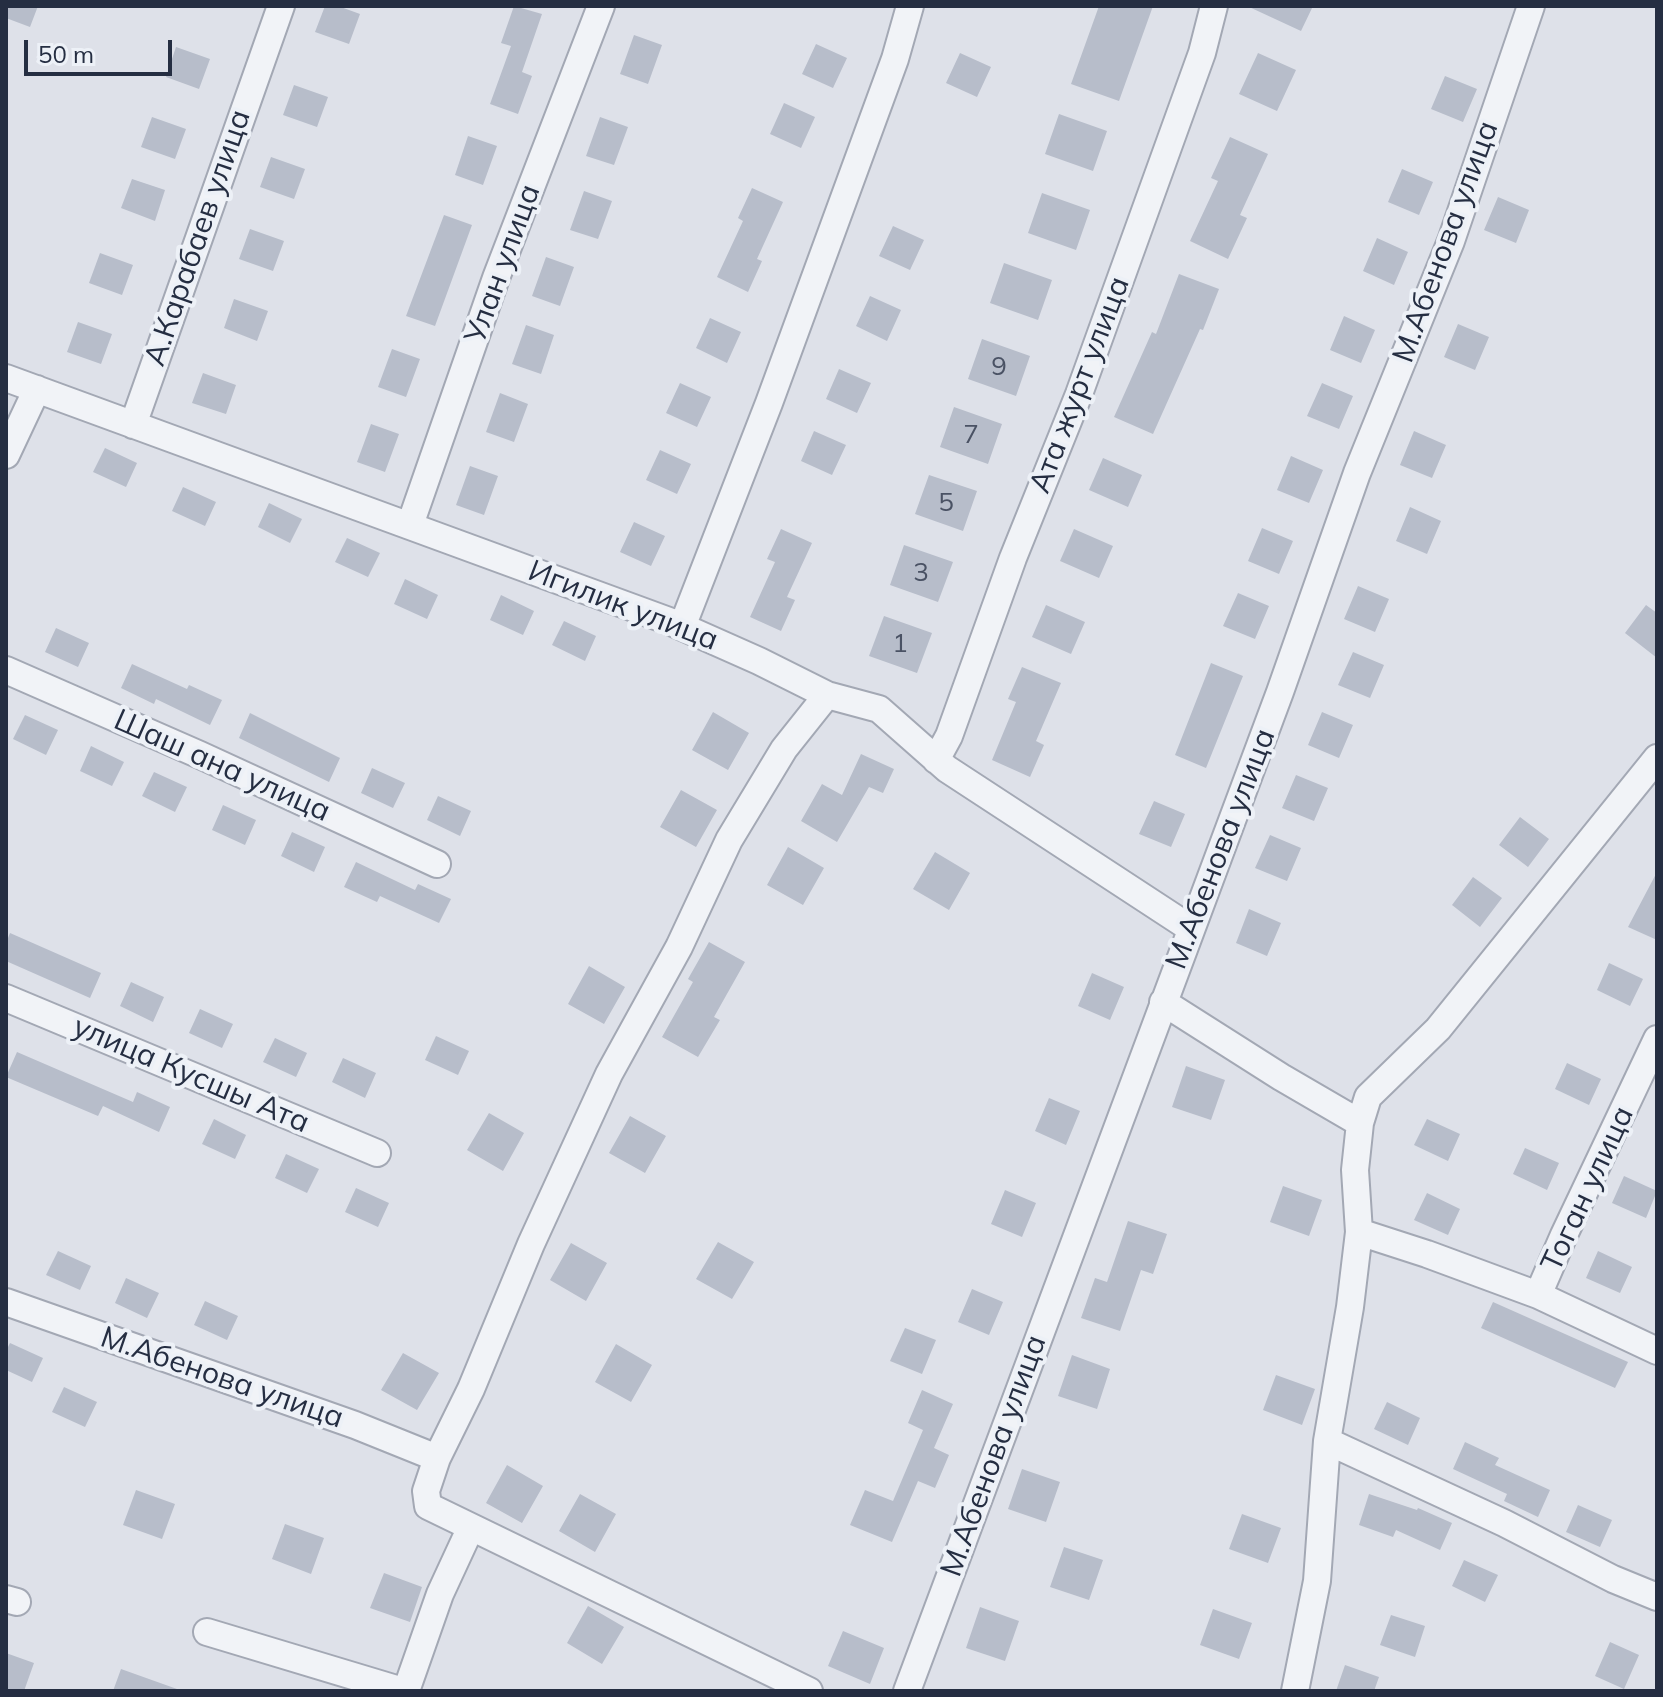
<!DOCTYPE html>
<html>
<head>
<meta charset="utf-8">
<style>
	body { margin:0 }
	#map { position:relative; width:1663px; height:1697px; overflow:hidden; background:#dee1e9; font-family:Mulish,sans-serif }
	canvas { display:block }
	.frame { position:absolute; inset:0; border:8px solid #252e42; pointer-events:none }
	.scale { position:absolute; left:24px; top:40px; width:148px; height:36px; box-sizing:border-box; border:4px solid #252e42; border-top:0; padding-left:10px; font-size:24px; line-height:28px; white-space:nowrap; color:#252e42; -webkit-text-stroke:6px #edf1f7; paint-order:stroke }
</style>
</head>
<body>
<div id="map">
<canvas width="1663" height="1697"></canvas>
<div class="frame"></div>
<div class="scale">50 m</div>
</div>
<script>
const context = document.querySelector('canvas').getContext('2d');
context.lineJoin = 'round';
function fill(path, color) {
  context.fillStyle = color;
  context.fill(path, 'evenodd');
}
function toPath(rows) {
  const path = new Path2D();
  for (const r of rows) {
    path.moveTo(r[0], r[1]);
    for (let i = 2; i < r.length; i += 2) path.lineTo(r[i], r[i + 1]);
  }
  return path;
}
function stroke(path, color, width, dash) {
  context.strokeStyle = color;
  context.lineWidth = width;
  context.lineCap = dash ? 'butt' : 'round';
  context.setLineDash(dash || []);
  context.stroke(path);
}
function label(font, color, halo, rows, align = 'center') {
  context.font = font + ' Mulish,sans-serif';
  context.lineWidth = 8;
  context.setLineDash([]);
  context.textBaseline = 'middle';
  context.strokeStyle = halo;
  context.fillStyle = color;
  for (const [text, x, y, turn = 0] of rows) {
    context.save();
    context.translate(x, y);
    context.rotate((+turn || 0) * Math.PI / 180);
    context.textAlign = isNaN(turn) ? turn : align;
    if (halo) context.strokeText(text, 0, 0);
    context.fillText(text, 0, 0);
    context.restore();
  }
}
fill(toPath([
	[6,6,38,6,30,27,6,18],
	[325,6,338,6,360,14,349,44,315,32],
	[514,6,542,14,522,72,532,76,518,114,490,104,511,46,501,43],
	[1099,6,1153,6,1119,101,1071,84],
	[1247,6,1313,6,1301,31],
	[634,35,662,45,648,84,620,74],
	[816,44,847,58,833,88,802,74],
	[176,47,210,59,199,89,166,77],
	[960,53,991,67,977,97,946,83],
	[1258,53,1296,70,1277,111,1239,94],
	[1445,76,1477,89,1463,122,1431,109],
	[294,85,328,97,317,127,283,115],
	[784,103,815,117,801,148,770,134],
	[1059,114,1107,131,1093,171,1045,154],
	[152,117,186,129,175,159,141,147],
	[600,117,628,127,614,165,586,156],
	[468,136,497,146,483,185,455,175],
	[1230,137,1268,154,1240,215,1247,218,1228,259,1190,241,1218,181,1211,178],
	[271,157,305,169,294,199,260,187],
	[1402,169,1433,182,1419,215,1388,202],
	[132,179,165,190,155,221,121,208],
	[752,188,783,202,757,259,762,261,748,292,717,277,743,221,738,218],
	[584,191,612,201,598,239,570,230],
	[1042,193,1090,210,1076,250,1028,233],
	[1498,197,1529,210,1516,243,1484,230],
	[444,215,472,225,435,326,406,316],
	[893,226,924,240,910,270,879,256],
	[250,229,284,241,273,271,239,259],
	[1377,238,1408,252,1394,285,1363,271],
	[100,253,133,265,122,295,89,283],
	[546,257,574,267,560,306,532,296],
	[1004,263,1052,280,1038,320,990,303],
	[1179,274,1219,289,1203,330,1200,329,1153,434,1114,417,1152,332,1156,334],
	[870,296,901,310,887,341,856,326],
	[234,299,268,311,257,341,224,328],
	[1344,316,1375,330,1361,363,1330,350],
	[710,318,741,332,727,363,696,348],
	[78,322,112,334,101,364,67,352],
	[1458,324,1489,337,1475,370,1444,357],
	[526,325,554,335,541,374,512,364],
	[982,339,1030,356,1016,396,968,379],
	[392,349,420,359,406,397,378,387],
	[839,369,871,383,857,413,826,399],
	[203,373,236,385,226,414,192,403],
	[680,383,711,397,697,427,666,413],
	[1322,383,1353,396,1339,429,1307,416],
	[500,393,528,404,514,442,486,432],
	[954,407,1002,424,988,464,940,447],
	[371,424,399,434,385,472,357,462],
	[814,431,846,445,832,475,801,461],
	[1414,431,1446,445,1432,478,1400,465],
	[105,448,137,463,126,487,93,472],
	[660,450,691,464,677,494,646,480],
	[1291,456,1323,470,1309,503,1277,490],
	[1103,458,1142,475,1128,507,1089,490],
	[470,466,498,476,484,515,456,505],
	[929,475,977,491,963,531,915,514],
	[183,487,216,502,205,526,172,511],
	[269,503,302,519,290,543,258,527],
	[1410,507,1441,521,1427,554,1396,541],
	[634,522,665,536,651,566,620,552],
	[1262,528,1293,541,1279,574,1248,561],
	[781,529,812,543,787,597,795,600,781,631,750,617,775,562,767,559],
	[1074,529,1113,546,1099,578,1060,561],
	[347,538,380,553,368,577,335,562],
	[904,545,953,562,938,602,890,585],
	[405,579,438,595,427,619,394,604],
	[1358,586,1389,599,1375,632,1344,619],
	[1238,593,1269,606,1255,639,1223,626],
	[501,595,534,611,523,635,490,620],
	[1046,605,1085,622,1071,654,1032,637],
	[1646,605,1657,613,1657,658,1625,633],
	[884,616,932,633,917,673,869,656],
	[564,621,596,636,585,661,552,645],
	[56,628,89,643,78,667,45,652],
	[1353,652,1384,665,1370,698,1338,685],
	[1211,663,1243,676,1206,768,1175,755],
	[132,664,187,689,189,685,222,700,210,725,156,699,154,704,121,688],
	[1022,667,1061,683,1036,741,1044,745,1030,777,992,760,1016,702,1008,699],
	[713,712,749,733,728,770,692,750],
	[1322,712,1353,725,1339,758,1308,745],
	[250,713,340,758,329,782,239,738],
	[25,715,58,730,46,755,13,739],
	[91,746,124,762,112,786,80,771],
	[861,754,894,769,883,793,869,787,837,842,801,821,822,784,842,795],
	[372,768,405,783,393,808,361,793],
	[154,772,187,787,175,812,142,796],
	[1296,775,1328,788,1314,821,1282,808],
	[681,790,717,810,696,847,660,827],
	[438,796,471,811,460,836,427,820],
	[1154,801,1185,814,1171,847,1139,834],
	[223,805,256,820,245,845,212,830],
	[1520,817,1549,839,1528,867,1499,845],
	[292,832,325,847,314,872,281,856],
	[1270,835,1301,848,1287,881,1255,868],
	[788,847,824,868,803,905,767,885],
	[935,852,970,873,949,910,913,889],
	[356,862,415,890,418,884,451,899,439,923,380,896,377,902,344,887],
	[1657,872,1657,940,1628,927],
	[1473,877,1502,898,1480,927,1452,905],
	[1249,909,1281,923,1267,956,1236,943],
	[10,933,101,973,90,998,6,961,6,943],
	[709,942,745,962,714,1017,720,1020,698,1057,662,1037,693,982,688,979],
	[1609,963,1643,979,1630,1006,1597,990],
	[589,966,625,987,604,1024,568,1004],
	[1092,973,1124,987,1110,1020,1078,1006],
	[131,982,164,997,153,1022,120,1006],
	[200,1009,233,1024,222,1048,189,1033],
	[436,1036,469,1051,458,1075,425,1060],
	[275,1038,307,1053,296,1077,263,1062],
	[17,1052,133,1102,137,1092,170,1107,159,1132,103,1106,98,1116,6,1077],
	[343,1058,376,1073,365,1098,332,1082],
	[1567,1063,1601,1079,1589,1105,1555,1089],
	[1186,1066,1225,1080,1211,1120,1172,1107],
	[1049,1098,1080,1111,1066,1145,1035,1131],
	[489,1113,524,1133,503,1171,467,1150],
	[630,1116,666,1136,645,1173,609,1153],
	[214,1119,246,1135,235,1159,202,1144],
	[1427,1119,1460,1134,1448,1161,1414,1145],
	[1525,1148,1559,1163,1547,1190,1513,1174],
	[286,1154,319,1169,307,1193,275,1178],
	[1624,1176,1657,1191,1646,1218,1612,1203],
	[1283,1186,1322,1200,1309,1236,1270,1222],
	[356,1188,389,1203,378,1227,345,1212],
	[1005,1190,1036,1203,1022,1237,991,1224],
	[1427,1193,1460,1209,1448,1235,1414,1220],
	[1128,1221,1167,1234,1153,1274,1141,1270,1120,1331,1081,1318,1095,1278,1107,1282],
	[718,1242,754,1262,732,1299,696,1279],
	[571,1243,607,1263,586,1301,550,1280],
	[58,1251,91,1266,80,1290,46,1275],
	[1598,1251,1632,1267,1620,1293,1586,1278],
	[126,1278,159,1293,147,1318,115,1303],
	[972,1289,1003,1302,989,1335,958,1322],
	[205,1301,238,1316,227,1340,194,1325],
	[1493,1302,1628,1362,1615,1388,1481,1328],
	[905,1328,936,1340,922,1374,890,1361],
	[10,1343,43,1358,32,1382,6,1370,6,1351],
	[616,1344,652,1365,631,1402,595,1382],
	[403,1353,439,1373,417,1410,381,1390],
	[1072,1355,1110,1369,1097,1409,1058,1396],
	[1276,1375,1315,1389,1302,1425,1263,1410],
	[64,1387,97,1402,85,1427,52,1412],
	[922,1390,953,1404,934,1448,949,1455,935,1488,918,1481,892,1542,850,1525,865,1490,893,1501,923,1430,908,1423],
	[1387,1402,1420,1418,1408,1445,1374,1429],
	[1465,1442,1499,1458,1495,1465,1550,1490,1538,1517,1504,1501,1507,1494,1453,1469],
	[507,1465,543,1486,522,1523,486,1503],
	[1022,1469,1060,1482,1046,1522,1008,1509],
	[136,1490,175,1504,162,1539,123,1525],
	[580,1494,616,1514,595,1552,559,1531],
	[1369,1494,1417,1510,1418,1508,1452,1523,1440,1550,1396,1530,1393,1537,1359,1525],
	[1578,1505,1612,1520,1600,1547,1566,1532],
	[1242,1514,1281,1528,1268,1563,1229,1549],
	[285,1524,324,1538,311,1574,272,1559],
	[1064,1547,1103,1560,1089,1600,1050,1587],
	[1464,1560,1498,1575,1485,1602,1452,1586],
	[384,1573,422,1587,410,1622,370,1608],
	[588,1606,624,1627,602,1664,567,1643],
	[980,1607,1019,1621,1005,1661,966,1648],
	[1213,1609,1252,1623,1239,1659,1200,1645],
	[1391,1615,1425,1626,1415,1657,1380,1645],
	[843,1631,884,1648,870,1684,828,1666],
	[1610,1642,1639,1655,1624,1689,1595,1676],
	[6,1653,34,1663,24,1691,6,1691],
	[1345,1665,1379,1677,1374,1691,1336,1691],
	[121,1669,177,1689,177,1691,113,1691]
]), '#b7bdca');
const minor = toPath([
	[6,378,669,621,759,661,827,695,879,709,947,769,1190,928],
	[133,425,281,6],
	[6,455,37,389],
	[410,525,496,278,601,6],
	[682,627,769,403,895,59,910,6],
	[6,670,200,755,437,864],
	[936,760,949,736,1013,558,1079,394,1202,53,1214,6],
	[6,998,377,1153],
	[1163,1002,1281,1077,1360,1123],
	[1359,1232,1427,1254,1538,1295,1657,1351],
	[1538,1295,1564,1235,1657,1039],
	[6,1302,355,1425,437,1458],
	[1327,1441,1504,1523,1613,1579,1657,1597],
	[6,1599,17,1602],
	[207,1632,403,1691],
	[406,1691,440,1594,471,1527],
	[809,1691,428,1506,426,1491,437,1458,471,1389,531,1244,609,1074,679,947,729,840,784,749,827,695],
	[907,1691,1280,692,1357,473,1451,241,1531,6],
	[1295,1691,1317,1581,1327,1441,1350,1307,1359,1232,1355,1170,1360,1123,1368,1097,1438,1029,1657,758]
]);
stroke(minor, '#a3a8b4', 30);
stroke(minor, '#f1f3f7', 26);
label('26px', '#4a5264', null, [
	["9",999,367],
	["7",971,435],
	["5",946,503],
	["3",921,573],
	["1",900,644]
]);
label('30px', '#252e42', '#edf1f7', [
	["А.Карабаев улица",198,238,-71],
	["М.Абенова улица",1446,242,-70],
	["Улан улица",503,264,-70],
	["Ата журт улица",1080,385,-69],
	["Игилик улица",623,606,21],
	["Шаш ана улица",222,766,24],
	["М.Абенова улица",1221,849,-69],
	["улица Кусшы Ата",191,1075,23],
	["Тоган улица",1588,1189,-65],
	["М.Абенова улица",222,1378,19],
	["М.Абенова улица",994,1456,-70]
]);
</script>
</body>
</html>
